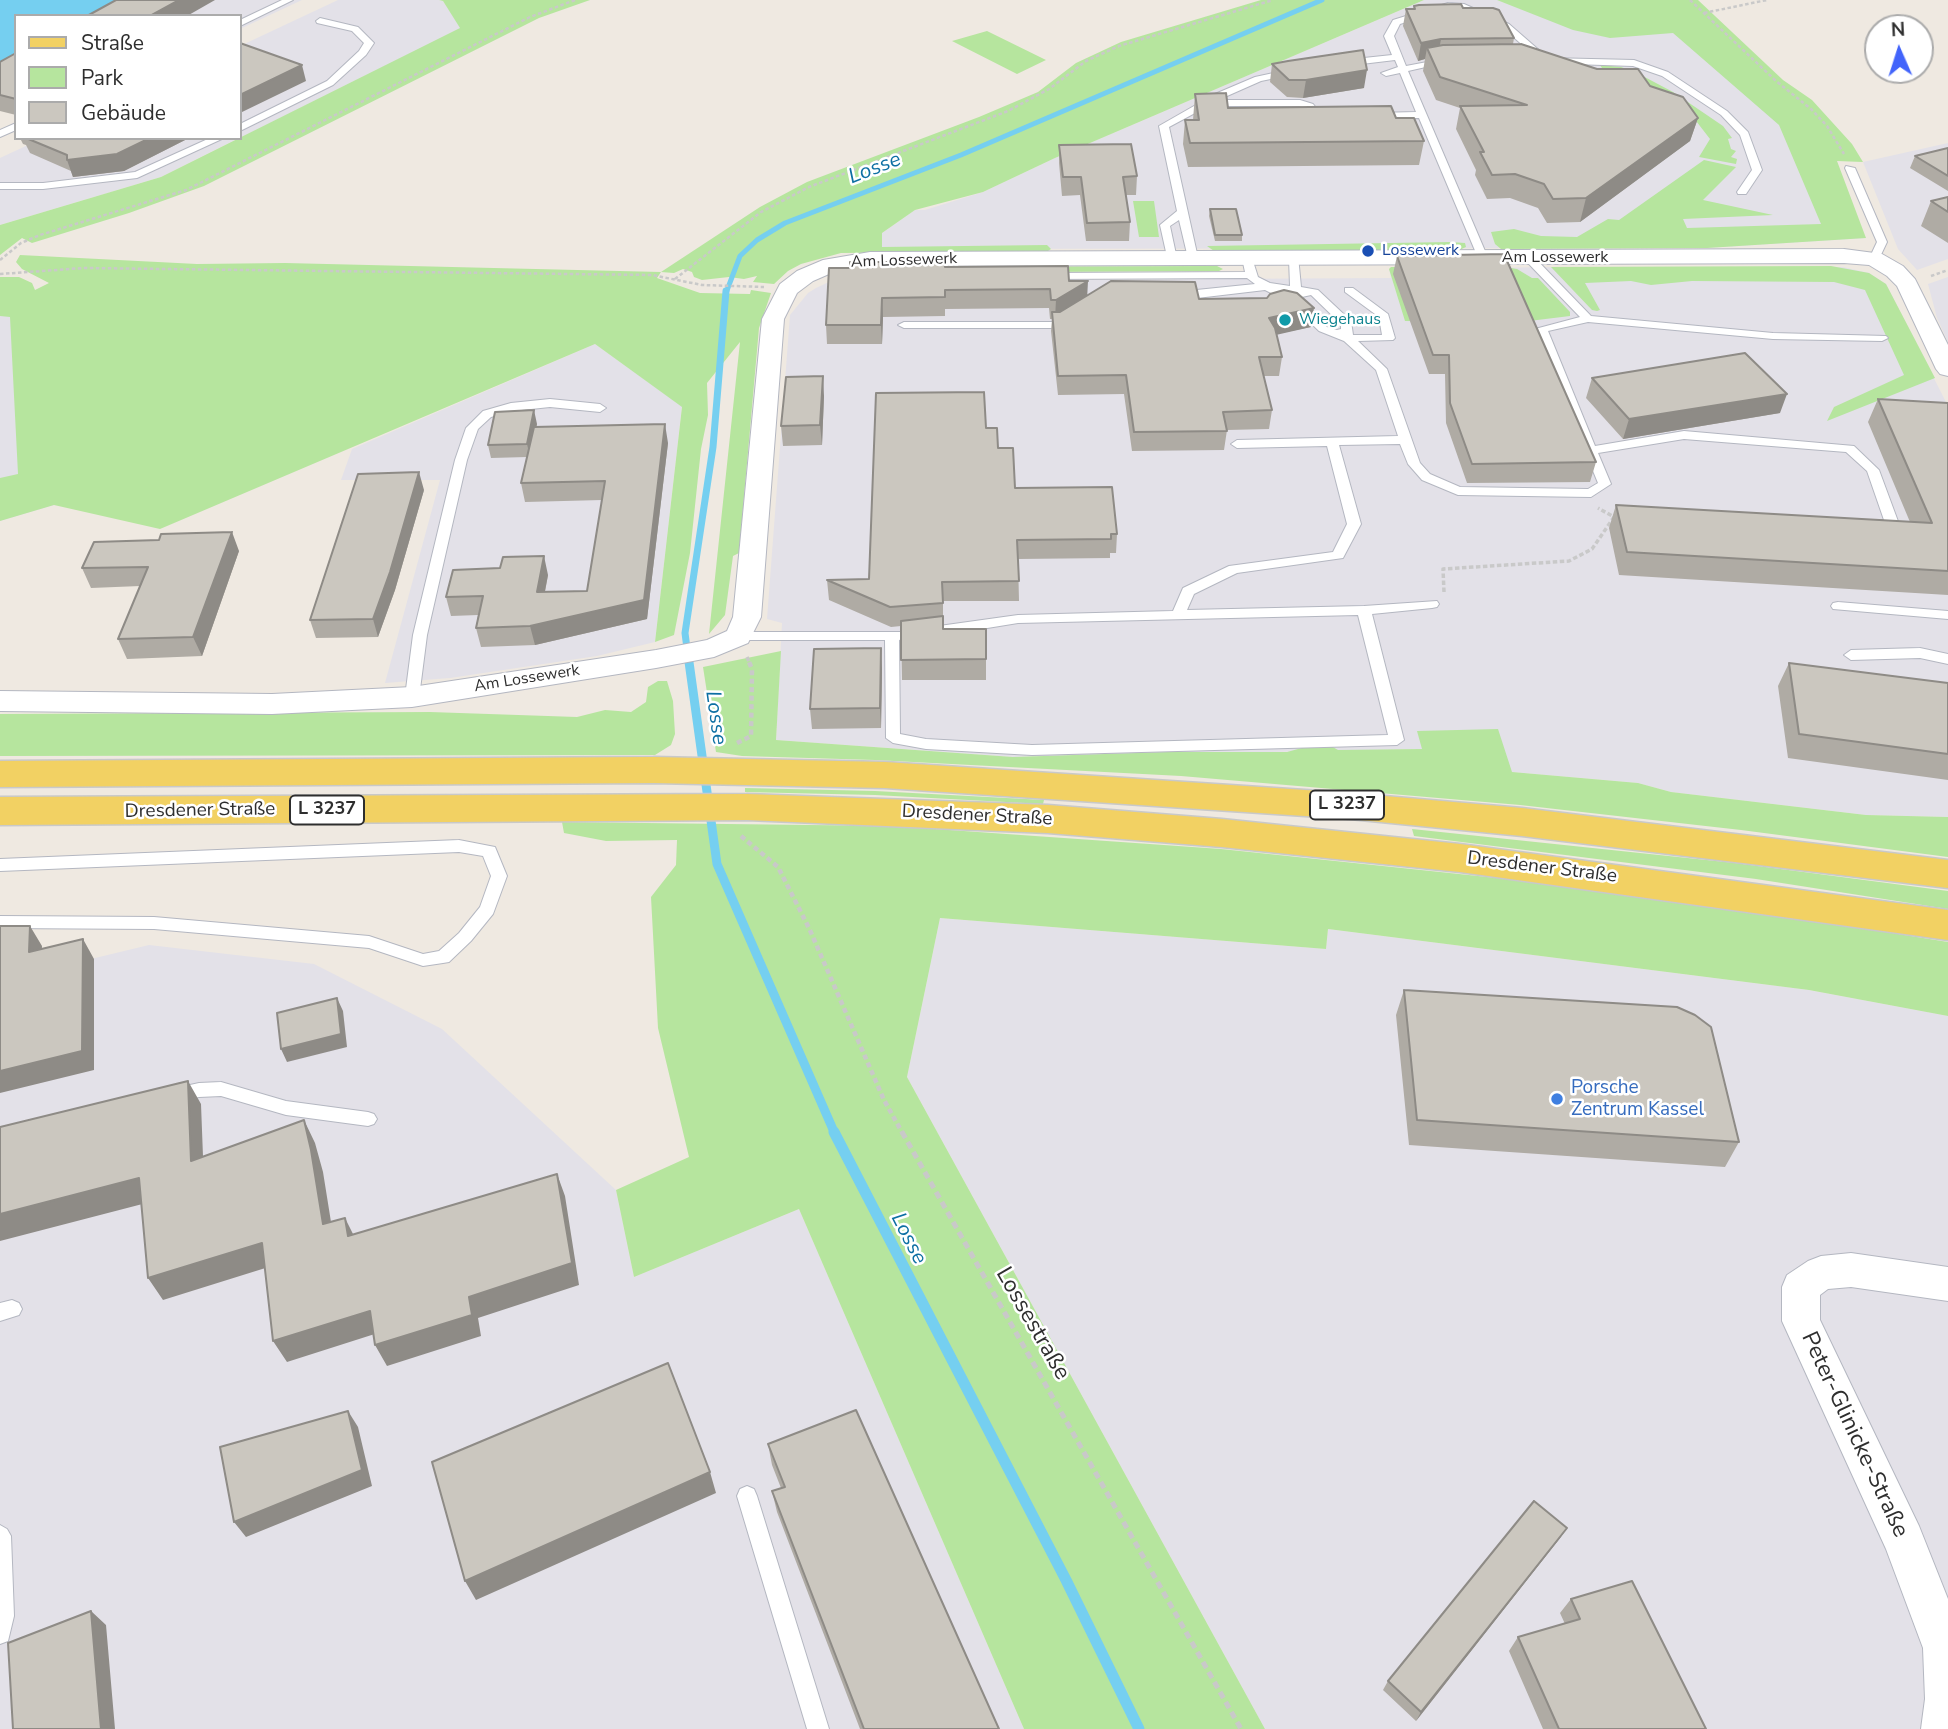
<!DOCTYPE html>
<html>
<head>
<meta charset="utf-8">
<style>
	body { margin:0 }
	#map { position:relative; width:1948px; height:1729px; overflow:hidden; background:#efe9e1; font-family:"Nunito Sans",sans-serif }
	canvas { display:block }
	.legend { position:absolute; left:14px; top:14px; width:228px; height:126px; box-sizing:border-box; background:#fff; border:2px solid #ababab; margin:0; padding:9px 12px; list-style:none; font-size:21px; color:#2e2e2e }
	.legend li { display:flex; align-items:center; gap:14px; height:35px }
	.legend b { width:35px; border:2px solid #ababab }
	.north { position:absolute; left:1864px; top:14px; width:70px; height:70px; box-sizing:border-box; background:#fff; border:2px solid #ababab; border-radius:50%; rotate:357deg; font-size:19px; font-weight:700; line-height:28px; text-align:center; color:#2e2e2e }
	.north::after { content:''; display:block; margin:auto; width:24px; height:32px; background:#4264fb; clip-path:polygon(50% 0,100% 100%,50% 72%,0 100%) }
</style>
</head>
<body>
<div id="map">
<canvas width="1948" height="1729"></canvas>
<ul class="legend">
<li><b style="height:9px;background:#f2d163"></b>Straße</li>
<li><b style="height:19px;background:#b6e59e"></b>Park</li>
<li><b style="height:19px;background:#cbc7bf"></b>Gebäude</li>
</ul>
<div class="north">N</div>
</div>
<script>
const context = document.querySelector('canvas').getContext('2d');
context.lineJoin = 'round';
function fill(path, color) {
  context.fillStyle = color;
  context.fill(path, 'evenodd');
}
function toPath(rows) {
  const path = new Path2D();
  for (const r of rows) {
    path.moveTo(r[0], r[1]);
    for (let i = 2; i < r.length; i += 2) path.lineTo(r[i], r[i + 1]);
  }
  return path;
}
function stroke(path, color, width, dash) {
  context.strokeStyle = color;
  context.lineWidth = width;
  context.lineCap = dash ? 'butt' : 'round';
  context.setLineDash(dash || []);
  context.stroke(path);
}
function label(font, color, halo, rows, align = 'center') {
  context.font = font + ' "Nunito Sans",sans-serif';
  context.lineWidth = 5;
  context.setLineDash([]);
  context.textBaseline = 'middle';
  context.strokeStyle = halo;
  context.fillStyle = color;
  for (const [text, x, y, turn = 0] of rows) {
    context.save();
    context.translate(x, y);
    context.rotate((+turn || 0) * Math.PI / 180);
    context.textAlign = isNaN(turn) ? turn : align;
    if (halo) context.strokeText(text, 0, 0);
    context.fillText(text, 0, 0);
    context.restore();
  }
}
fill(toPath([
	[122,0,302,0,240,29,240,16,92,16],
	[338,0,439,0,443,1,461,28,240,138,240,46],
	[1424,0,1523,0,1692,11,1866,238,1707,248,873,249,882,233,915,210,925,210,983,192,1055,158],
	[43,138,239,138,161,177,0,225,0,158],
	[1948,143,1948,259,1917,270,1898,249,1863,162],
	[1559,267,1843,267,1869,273,1886,284,1948,406,1948,817,1866,815,1671,792,1638,783,1512,772,1418,731,1423,749,1013,757,776,740,782,623,767,619,790,315,808,293,816,288,831,281,1391,278,1389,269],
	[1948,277,1948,342,1937,318,1928,284],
	[0,289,35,290,54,505,0,521],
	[595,344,682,406,655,642,597,656,450,678,385,683,440,480,341,480,352,449],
	[940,918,1326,949,1328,929,1809,990,1948,1016,1948,1729,1265,1729,907,1077],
	[149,945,314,964,442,1029,616,1190,634,1277,799,1209,1024,1729,0,1729,0,981]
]), '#e3e1e8');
fill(toPath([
	[439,0,590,0,539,18,204,186,129,213,32,243,22,238,0,255,0,225,161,177,460,28,443,1],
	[1261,0,1424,0,1055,158,983,192,915,210,882,233,882,247,1047,245,1051,249,1048,251,841,253,801,264,788,271,774,284,753,282,757,276,744,279,729,277,702,280,694,277,692,272,683,269,674,273,661,272,657,278,700,293,750,294,751,290,771,293,759,328,739,553,733,556,725,615,709,634,740,342,707,383,708,415,701,449,690,553,674,635,655,642,682,407,595,344,160,529,54,505,0,521,0,478,18,474,10,317,0,316,0,277,19,277,32,283,35,290,49,283,22,269,16,262,20,255,197,264,285,263,661,272,760,207,807,182,979,117,1038,92,1076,63,1121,42],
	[1497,0,1698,0,1783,80,1812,100,1852,144,1863,162,1837,161,1866,238,1707,248,1501,249,1495,244,1491,232,1514,229,1541,236,1577,237,1608,219,1619,220,1704,160,1736,167,1703,200,1773,215,1683,219,1687,228,1821,224,1779,125,1673,33,1610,38,1573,30],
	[987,31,1046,60,1017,74,952,41],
	[1600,65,1621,67,1637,73,1673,92,1723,126,1732,138,1728,139,1731,149,1736,151,1731,157,1737,159,1736,164,1699,157,1710,139,1693,117,1618,70,1602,68],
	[1133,201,1154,201,1159,237,1139,237],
	[1451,242,1465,243,1466,247,1455,252,1360,252,1214,251,1207,246],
	[1217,266,1223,269,1219,271,858,273,885,267],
	[1499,266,1517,269,1532,278,1538,278,1570,312,1570,316,1521,322,1405,321,1389,269,1391,267],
	[1831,266,1869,273,1886,284,1935,378,1827,421,1834,407,1904,375,1865,290,1834,282,1692,281,1651,285,1631,281,1585,283,1600,310,1597,311,1592,310,1551,267],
	[781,651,776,740,1013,757,1167,752,1287,752,1309,746,1331,746,1338,750,1422,749,1417,731,1498,729,1512,772,1638,783,1671,792,1866,815,1948,817,1948,857,1741,830,1520,805,1181,776,875,760,742,756,716,752,710,715,707,708,708,699,703,667],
	[658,681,667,681,673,701,675,734,671,745,655,755,0,756,0,714,430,712,577,717,605,710,631,712,646,702,648,687],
	[745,788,875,791,1044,800,1043,804,875,795,745,792],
	[562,822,892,826,1221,849,1554,884,1744,909,1948,942,1948,1016,1809,990,1328,929,1326,949,940,918,907,1077,1265,1729,1024,1729,799,1209,634,1277,616,1190,689,1157,658,1028,651,897,676,865,677,840,606,841,564,833],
	[1412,829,1735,863,1948,891,1948,909,1756,879,1414,836]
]), '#b6e59e');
fill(toPath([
	[0,0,122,0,92,16,16,16,16,55,0,64]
]), '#75cff0');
stroke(toPath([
	[726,293,740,256,757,240,785,223,961,155,1322,0]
]), '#75cff0', 5);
stroke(toPath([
	[689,664,685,633,713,447,726,291]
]), '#75cff0', 7);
stroke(toPath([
	[689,662,717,864,835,1134]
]), '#75cff0', 9);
stroke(toPath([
	[834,1132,1066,1580,1139,1729]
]), '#75cff0', 11);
const service = toPath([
	[282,0,293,0,240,26,240,20,282,0],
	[1448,3,1464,4,1509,24,1548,58,1634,60,1668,72,1727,111,1748,132,1762,170,1746,194,1738,194,1737,192,1752,170,1740,135,1721,115,1662,76,1633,66,1543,63,1503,28,1460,9,1449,9,1400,24,1394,36,1406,66,1443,59,1448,62,1408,71,1488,258,1479,260,1419,118,1376,119,1371,116,1376,113,1416,112,1400,73,1386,76,1381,73,1398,67,1395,60,1345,66,1340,63,1345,60,1392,55,1384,36,1393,20,1448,3],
	[320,18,358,27,374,43,366,55,333,85,240,131,240,124,327,81,359,51,364,43,352,31,317,23,316,21,320,18],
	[1292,69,1297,72,1295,74,1261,81,1218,100,1300,100,1313,104,1321,114,1328,115,1328,119,1315,118,1307,108,1299,106,1208,106,1169,127,1198,258,1193,261,1188,258,1179,220,1170,226,1177,259,1168,261,1160,225,1177,211,1159,126,1215,94,1255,77,1292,69],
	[16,123,16,130,0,137,0,130,16,123],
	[210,138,224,138,137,178,43,189,0,189,0,183,43,183,135,172,210,138],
	[1846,166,1855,168,1887,242,1878,261,1869,259,1877,242,1845,168,1846,166],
	[1247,255,1252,258,1258,277,1270,283,1290,286,1289,258,1298,256,1301,287,1318,290,1351,321,1353,335,1382,335,1379,317,1345,292,1345,288,1353,288,1388,314,1395,338,1393,340,1358,341,1387,369,1420,463,1430,474,1460,487,1588,489,1598,483,1535,329,1580,317,1525,260,1525,256,1533,256,1591,316,1773,333,1886,336,1888,338,1882,341,1773,339,1588,322,1548,331,1595,446,1684,431,1854,446,1879,470,1899,524,1892,528,1869,526,1869,520,1884,520,1867,471,1846,452,1684,439,1598,453,1611,484,1591,497,1458,495,1422,480,1408,464,1400,444,1339,445,1361,524,1343,558,1237,573,1194,594,1187,610,1364,606,1437,601,1439,604,1437,607,1432,608,1372,614,1404,740,1397,745,1032,755,926,749,893,743,886,738,885,640,733,640,731,637,738,632,907,632,909,635,907,638,899,640,900,734,926,739,1032,745,1388,735,1358,615,1018,623,932,637,925,632,932,627,1018,615,1173,611,1183,588,1229,566,1333,552,1347,524,1327,446,1237,448,1231,444,1237,440,1398,436,1376,370,1344,341,1319,331,1289,302,1265,290,1197,298,1177,298,1171,295,1177,292,1255,284,1247,278,1049,279,1043,276,1049,273,1245,272,1242,258,1247,255],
	[1285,292,1302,297,1311,295,1341,324,1341,329,1337,330,1327,327,1297,298,1285,292],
	[1071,314,1077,317,1075,319,1058,328,904,328,898,325,904,322,1056,322,1071,314],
	[550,399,600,404,606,408,600,412,550,407,512,411,491,417,478,429,467,460,427,635,419,697,417,700,407,700,405,697,413,635,455,460,466,428,483,411,511,403,550,399],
	[1838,602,1948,611,1948,619,1833,609,1831,606,1833,603,1838,602],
	[1920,648,1948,654,1948,664,1920,658,1851,660,1844,655,1851,650,1920,648],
	[459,840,495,847,507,876,493,914,471,941,449,962,443,963,423,966,369,948,154,929,0,928,0,916,154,917,369,936,423,954,439,951,459,933,480,907,491,876,483,856,459,852,0,871,0,859,459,840],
	[221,1082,286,1101,368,1112,374,1114,377,1119,374,1124,368,1126,286,1115,221,1096,199,1097,172,1103,166,1101,163,1096,166,1091,172,1089,199,1083,221,1082],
	[12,1300,19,1303,22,1309,19,1315,0,1321,0,1303,12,1300],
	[747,1486,754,1489,757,1496,829,1729,807,1729,737,1496,740,1489,747,1486],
	[0,1525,7,1529,11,1536,14,1616,8,1641,0,1644,0,1525]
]);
const minor = toPath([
	[1844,249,1882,254,1903,266,1915,279,1948,345,1948,376,1940,374,1936,369,1897,286,1887,276,1869,265,1844,263,870,266,836,271,813,281,797,293,784,319,761,617,748,643,714,657,656,668,412,707,272,714,0,711,0,691,272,694,412,687,656,650,707,640,727,631,733,617,762,319,780,284,797,271,823,260,870,252,1844,249],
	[1851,1253,1948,1267,1948,1301,1851,1287,1828,1289,1820,1295,1820,1320,1919,1526,1948,1599,1948,1729,1921,1729,1925,1699,1923,1648,1886,1549,1782,1321,1782,1287,1787,1275,1808,1261,1821,1256,1851,1253]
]);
const primary = toPath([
	[654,757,885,762,1350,793,1522,808,1948,860,1948,888,1522,836,1350,819,885,788,654,783,0,787,0,761,654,757],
	[747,794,1048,805,1222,819,1460,844,1948,910,1948,940,1460,872,1222,847,1048,833,747,820,0,825,0,797,747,794]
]);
stroke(service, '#b4b7c1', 2);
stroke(minor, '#b4b7c1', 2);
stroke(primary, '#c9c9c9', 3);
stroke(toPath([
	[1690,0,1776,81,1811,109,1827,126,1844,154],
	[1704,13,1767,0],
	[0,260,21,243,40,235,186,190,530,17,575,0],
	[0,274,84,268,652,275,702,285,764,287],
	[1931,276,1948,270],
	[675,279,761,212,809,187,1008,111,1049,89,1086,61,1119,46,1273,0]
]), '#c9c9c9', 2.5, [3.5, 2.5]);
stroke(toPath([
	[1444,592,1443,569,1569,561,1592,549,1614,517,1598,508],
	[747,657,750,664]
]), '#c9c9c9', 3.5, [4.5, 2.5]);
stroke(toPath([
	[737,743,751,736,752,669,749,662],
	[741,836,778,867,809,928,884,1100,903,1134]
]), '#c9c9c9', 4.5, [5, 3.5]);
stroke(toPath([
	[902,1132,1241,1729]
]), '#c9c9c9', 5, [7, 4.5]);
fill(service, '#fff');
fill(minor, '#fff');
fill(primary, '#f2d163');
fill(toPath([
	[1414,6,1463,8,1514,38,1513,44,1650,86,1698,118,1690,141,1580,222,1547,223,1538,208,1510,198,1487,199,1475,175,1476,170,1456,129,1460,108,1436,100,1423,71,1425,59,1418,61,1403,26,1406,9,1413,9],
	[16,53,16,115,0,111,0,62],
	[1272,64,1364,88,1303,98,1287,97,1270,82],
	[1195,94,1228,108,1396,118,1424,141,1419,165,1188,167,1183,144,1185,120,1193,120],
	[20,138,189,138,124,171,73,177,71,171,30,153,26,145,23,144],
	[1059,145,1137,176,1136,195,1126,195,1130,222,1129,241,1086,241,1080,195,1062,196,1059,163],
	[1948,148,1948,191,1910,168,1915,156],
	[1948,197,1948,243,1921,226,1931,201],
	[1210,209,1242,235,1242,241,1215,241,1209,216],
	[1397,256,1596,462,1590,482,1467,483,1446,423,1445,374,1429,374,1393,274],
	[945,267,1069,281,1088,295,1199,299,1311,327,1276,334,1282,357,1279,376,1264,376,1272,410,1269,429,1227,430,1224,450,1132,451,1124,394,1058,395,1051,331,1052,319,1050,319,1049,308,945,309,945,316,883,317,882,344,827,344,826,325,850,268],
	[1592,378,1780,413,1623,439,1586,398],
	[824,396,822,445,783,446,781,426],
	[1878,399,1948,403,1948,595,1619,575,1609,528,1616,505,1910,522,1868,422],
	[537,424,536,427,668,443,647,619,535,645,481,647,476,628,478,615,451,616,446,597,548,575,545,592,587,591,602,500,525,502,521,483,527,457,491,458,488,445],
	[998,448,1015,488,1117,534,1116,553,1110,553,1110,558,1018,559,1019,601,943,601,943,629,986,629,986,680,902,680,901,626,891,627,829,600,827,580,869,579],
	[424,490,395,590,378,637,316,638,310,620],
	[159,540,239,551,202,656,127,659,118,639,140,586,91,588,82,568],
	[1789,663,1948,683,1948,780,1788,758,1778,686],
	[882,668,881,728,812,729,810,709],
	[1404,990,1739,1142,1725,1167,1409,1145,1396,1015],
	[768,1444,999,1729,860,1729,777,1512,772,1491,781,1488,772,1465],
	[1567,1528,1560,1538,1416,1721,1383,1690,1388,1681],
	[1571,1599,1706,1729,1543,1729,1509,1651,1518,1637,1565,1624,1560,1613]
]), '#afaba4');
fill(toPath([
	[179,0,215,0,187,16,150,16],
	[1441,39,1438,56,1427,48,1425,59,1418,61,1421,43],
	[302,65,306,81,240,113,240,95],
	[1367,70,1364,88,1303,98,1306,80],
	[1698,118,1690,141,1580,222,1586,198],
	[150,138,189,138,124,171,73,177,67,160],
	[1088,281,1087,300,1055,319,1056,300],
	[882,298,883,317,882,344,881,325],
	[1314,308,1311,327,1267,337,1269,318],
	[823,376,824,396,822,445,820,425],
	[1787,394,1780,413,1623,439,1629,419],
	[534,410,537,424,530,457,527,444],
	[665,424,668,443,647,619,535,645,530,626,644,600],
	[419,472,424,490,395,590,378,637,373,619],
	[232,532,239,551,202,656,193,637],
	[544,556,548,575,541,611,537,592],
	[881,648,882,668,881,728,880,708],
	[30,926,42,946,41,971,29,952],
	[83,939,94,959,94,1070,0,1093,0,1071],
	[337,998,343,1011,347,1047,287,1062,281,1049],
	[188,1081,201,1104,204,1183,191,1161],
	[304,1120,315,1143,323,1172,335,1247,323,1224],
	[557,1174,565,1196,579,1285,478,1318,481,1336,387,1366,375,1345],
	[139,1178,154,1201,0,1241,0,1214],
	[345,1218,356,1240,348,1236],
	[262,1243,275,1265,163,1300,148,1278],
	[370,1311,381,1332,287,1362,273,1341],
	[348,1411,358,1427,372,1486,246,1537,234,1522],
	[710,1472,716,1493,476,1600,465,1581],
	[1567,1528,1560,1538,1416,1721,1421,1712],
	[91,1611,106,1625,115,1729,101,1729]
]), '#8e8b86');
const building = toPath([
	[116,0,179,0,150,16,87,16,116,0],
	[1461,4,1463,8,1493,8,1499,10,1514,38,1441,39,1421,43,1406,9,1415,9,1414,6,1419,5,1461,4],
	[240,43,302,65,240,95,240,43],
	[1521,44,1597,69,1638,69,1650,86,1683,97,1698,118,1586,198,1553,199,1544,184,1515,174,1492,175,1480,152,1484,152,1460,106,1527,105,1440,77,1427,48,1443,45,1521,44],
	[1363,50,1367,70,1306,80,1289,80,1272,64,1288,61,1363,50],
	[16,53,16,99,0,95,0,62,16,53],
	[1226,93,1228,108,1391,106,1396,118,1414,118,1424,141,1190,143,1185,120,1199,120,1195,94,1226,93],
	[26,138,150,138,117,154,67,160,67,155,26,138],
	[1131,144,1137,176,1123,177,1130,222,1087,223,1081,177,1063,177,1059,145,1131,144],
	[1948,148,1948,176,1915,156,1948,148],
	[1948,197,1948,212,1931,201,1948,197],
	[1210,209,1236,209,1242,235,1215,235,1210,209],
	[1504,254,1596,462,1472,464,1450,403,1449,355,1433,355,1397,256,1504,254],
	[850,262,944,262,945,267,1068,266,1069,281,1088,281,1056,300,1051,300,1050,289,945,290,945,297,882,298,881,325,826,325,829,268,850,268,850,262],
	[1111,281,1195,282,1199,299,1267,298,1270,294,1284,290,1297,293,1314,308,1269,318,1275,328,1282,357,1259,357,1272,410,1223,412,1227,431,1134,432,1126,375,1058,376,1052,312,1060,312,1111,281],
	[1745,353,1787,394,1629,419,1592,378,1745,353],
	[823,376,820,425,781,426,786,377,823,376],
	[984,392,986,428,997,428,998,448,1013,448,1015,488,1112,487,1117,534,1111,534,1111,539,1017,540,1019,581,942,582,943,603,890,607,827,580,869,579,876,393,984,392],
	[1878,399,1948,403,1948,571,1627,552,1616,505,1932,523,1878,399],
	[534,410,527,444,488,445,495,412,534,410],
	[665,424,644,600,530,626,476,628,483,596,446,597,453,570,500,568,503,557,544,556,537,592,587,591,605,481,521,483,534,427,665,424],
	[419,472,390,572,373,619,310,620,358,474,419,472],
	[232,532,193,637,118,639,148,567,82,568,94,542,159,540,161,534,232,532],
	[943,616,943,629,986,629,986,659,901,660,901,621,943,616],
	[881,648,880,708,810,709,814,649,881,648],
	[1789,663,1948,683,1948,754,1799,734,1789,663],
	[0,926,30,926,29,952,83,939,82,1051,0,1071,0,926],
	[1404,990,1677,1007,1695,1015,1711,1027,1739,1142,1417,1120,1404,990],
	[337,998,341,1034,281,1049,277,1013,337,998],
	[188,1081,191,1161,304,1120,311,1150,323,1224,345,1218,348,1236,557,1174,572,1263,469,1297,472,1315,375,1345,370,1311,273,1341,262,1243,148,1278,139,1178,0,1214,0,1127,188,1081],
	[668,1363,710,1472,465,1581,432,1462,668,1363],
	[856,1410,999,1729,864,1729,772,1491,785,1487,768,1444,856,1410],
	[348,1411,362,1470,234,1522,220,1447,348,1411],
	[1534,1501,1567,1528,1421,1712,1388,1681,1534,1501],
	[1632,1581,1706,1729,1559,1729,1518,1637,1580,1619,1571,1599,1632,1581],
	[91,1611,101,1729,13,1729,8,1643,91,1611]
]);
fill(building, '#cbc7bf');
stroke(building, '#8e8b86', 2);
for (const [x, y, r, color] of [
	[1368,251,7,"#1a4fb4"],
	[1285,320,7,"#0f9aa8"],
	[1557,1099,7,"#3f7fe0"]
]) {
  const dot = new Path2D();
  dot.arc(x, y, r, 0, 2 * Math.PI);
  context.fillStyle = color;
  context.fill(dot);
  stroke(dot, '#fff', 2.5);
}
label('16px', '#164399', '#fff', [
	["Lossewerk",1382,251]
], 'left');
label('16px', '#2e2e2e', '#fff', [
	["Am Lossewerk",1555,258],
	["Am Lossewerk",904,261,-2],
	["Am Lossewerk",527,679,-9]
]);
label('16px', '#0d838f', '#fff', [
	["Wiegehaus",1299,320]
], 'left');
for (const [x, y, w] of [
	[1347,805,74],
	[327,810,74]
]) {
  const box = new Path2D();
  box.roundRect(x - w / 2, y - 14.5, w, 29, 5);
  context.fillStyle = '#fff';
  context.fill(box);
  stroke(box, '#2e2e2e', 2);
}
label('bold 18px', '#2e2e2e', null, [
	["L 3237",1347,805],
	["L 3237",327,810]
]);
label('19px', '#2e2e2e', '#fff', [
	["Dresdener Straße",200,811,-1],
	["Dresdener Straße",977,816,3],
	["Dresdener Straße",1542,868,7]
]);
label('19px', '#366cbe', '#fff', [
	["Porsche",1571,1088],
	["Zentrum Kassel",1571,1110]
], 'left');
label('italic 21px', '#0d6fa3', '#fff', [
	["Losse",875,169,-21],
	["Losse",715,718,82],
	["Losse",908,1239,63]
]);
label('23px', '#2e2e2e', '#fff', [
	["Lossestraße",1032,1324,60],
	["Peter-Glinicke-Straße",1854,1435,65]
]);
</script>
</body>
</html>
